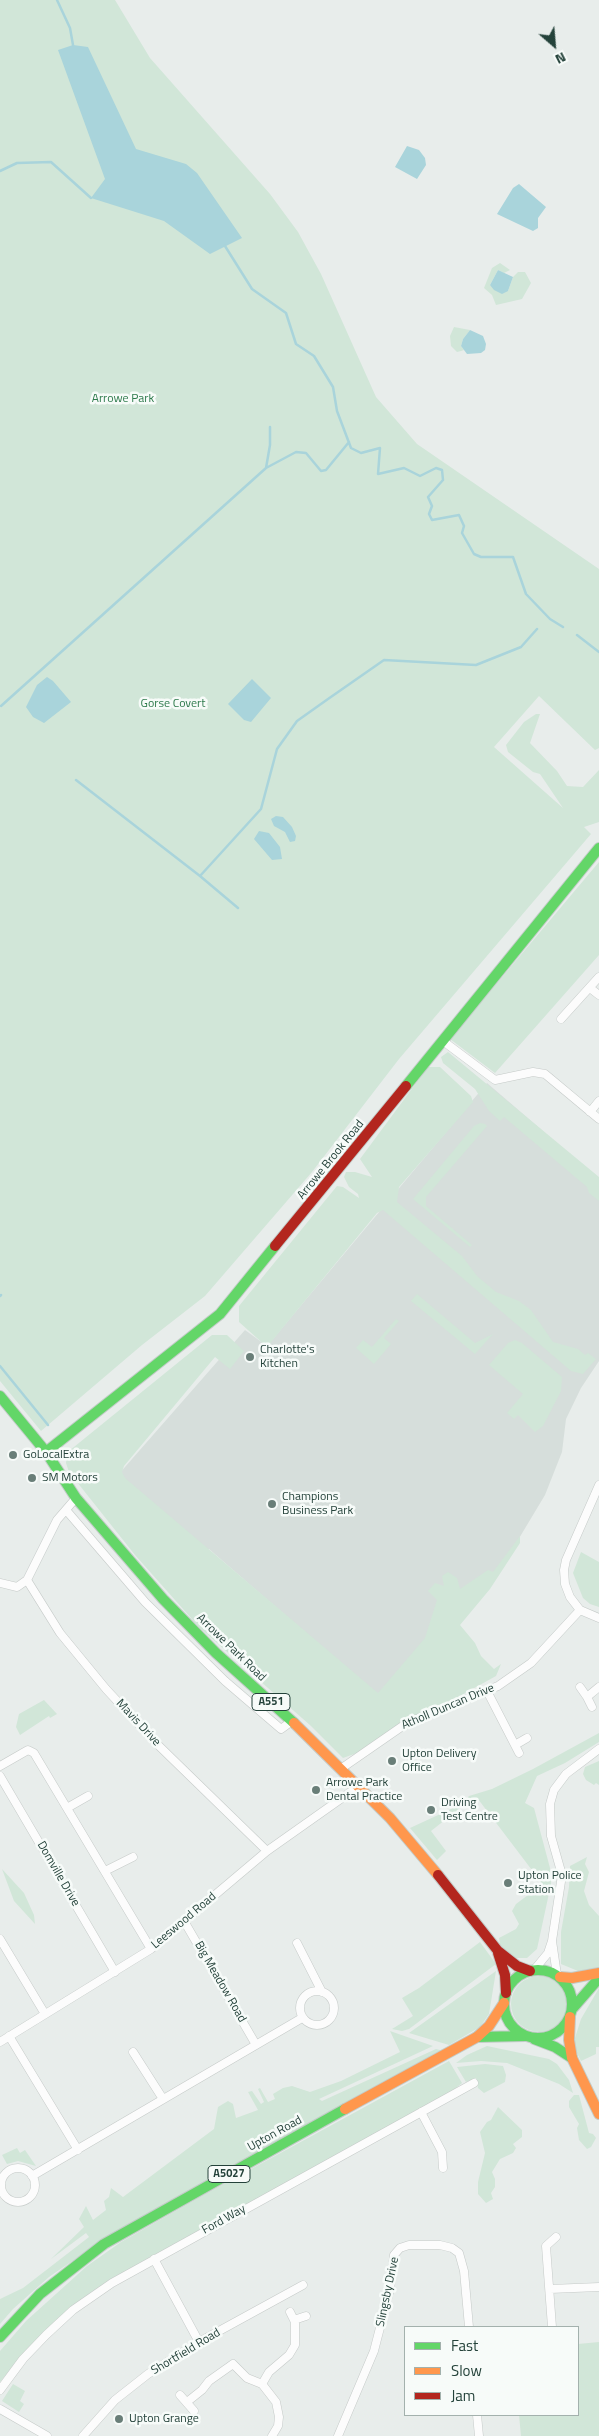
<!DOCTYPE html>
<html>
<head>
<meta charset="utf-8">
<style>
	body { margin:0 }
	#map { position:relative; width:599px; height:2436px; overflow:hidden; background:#e8edeb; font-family:"Titillium Web",sans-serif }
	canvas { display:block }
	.legend { position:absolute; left:404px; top:2326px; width:175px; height:90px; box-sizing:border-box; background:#f7fbf9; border:1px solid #a3b1ad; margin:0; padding:6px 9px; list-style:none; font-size:15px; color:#24423a }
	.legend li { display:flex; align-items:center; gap:10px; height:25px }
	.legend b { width:25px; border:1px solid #a3b1ad }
	.north { position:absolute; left:529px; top:20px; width:50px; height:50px; -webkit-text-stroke:4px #f7fbf9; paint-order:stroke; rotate:153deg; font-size:14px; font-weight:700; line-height:20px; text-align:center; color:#24423a }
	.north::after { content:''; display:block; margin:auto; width:18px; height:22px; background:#24423a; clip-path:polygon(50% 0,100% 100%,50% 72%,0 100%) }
</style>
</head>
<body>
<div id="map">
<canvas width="599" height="2436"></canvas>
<ul class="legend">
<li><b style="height:6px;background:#63d668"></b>Fast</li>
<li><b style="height:6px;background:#ff974d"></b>Slow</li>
<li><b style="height:6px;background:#b3261e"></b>Jam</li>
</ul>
<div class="north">N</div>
</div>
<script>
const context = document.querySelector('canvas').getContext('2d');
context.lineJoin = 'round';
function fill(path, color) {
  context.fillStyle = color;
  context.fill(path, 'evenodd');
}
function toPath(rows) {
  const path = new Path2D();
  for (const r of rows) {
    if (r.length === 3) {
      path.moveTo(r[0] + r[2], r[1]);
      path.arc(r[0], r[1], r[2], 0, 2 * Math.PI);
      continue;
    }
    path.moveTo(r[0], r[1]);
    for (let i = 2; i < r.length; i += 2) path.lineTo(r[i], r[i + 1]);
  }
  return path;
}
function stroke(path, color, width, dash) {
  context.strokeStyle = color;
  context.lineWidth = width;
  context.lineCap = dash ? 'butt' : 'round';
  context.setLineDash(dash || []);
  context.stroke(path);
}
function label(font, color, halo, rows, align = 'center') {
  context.font = font + ' "Titillium Web",sans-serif';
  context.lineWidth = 5;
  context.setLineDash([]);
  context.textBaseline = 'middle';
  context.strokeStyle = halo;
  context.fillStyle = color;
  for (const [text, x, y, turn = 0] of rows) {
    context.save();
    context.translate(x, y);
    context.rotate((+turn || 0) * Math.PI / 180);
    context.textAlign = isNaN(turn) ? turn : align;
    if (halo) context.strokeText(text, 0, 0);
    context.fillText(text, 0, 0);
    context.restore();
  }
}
fill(toPath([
	[487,1083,599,1179,599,1361,581,1388,566,1419,562,1452,545,1495,494,1580,386,1703,209,1549,198,1561,118,1475,245,1330,267,1346]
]), '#d6dedb');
fill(toPath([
	[0,0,115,0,150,58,270,194,298,232,321,274,376,397,417,444,599,569,599,748,595,750,539,696,494,747,563,808,540,774,533,772,508,752,506,745,524,722,536,714,540,714,530,743,557,771,567,786,583,787,599,770,599,822,584,827,591,834,399,1059,312,1172,205,1296,142,1345,41,1431,0,1381],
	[500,263,510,270,504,273,498,270,490,285,508,291,513,277,518,272,525,272,531,283,522,299,496,305,492,295,484,288,492,268],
	[454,327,470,330,463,339,461,346,464,350,461,351,457,352,451,346,450,336],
	[599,862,599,955,495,1073,450,1039],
	[448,1052,599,1177,599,1201,589,1193,587,1187,504,1117,500,1121,489,1111,475,1089,443,1063,441,1057],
	[428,1067,440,1067,471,1096,473,1102,399,1187,397,1202,462,1256,477,1276,496,1292,519,1301,531,1310,553,1342,578,1349,585,1355,588,1353,596,1359,583,1374,571,1371,383,1210,377,1213,267,1347,239,1322,239,1306,337,1186,343,1187,359,1198,358,1194,349,1187,344,1177,346,1172,355,1172,372,1177,360,1159],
	[480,1123,485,1124,487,1126,426,1197,426,1206,472,1245,470,1247,413,1199,474,1126],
	[417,1294,475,1343,493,1334,475,1354,411,1301],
	[396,1319,399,1321,384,1338,391,1344,374,1364,356,1348,363,1340,372,1347],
	[212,1335,227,1335,244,1351,230,1369,215,1357,124,1466,122,1472,125,1478,378,1693,425,1638,437,1600,428,1591,435,1583,444,1586,442,1576,448,1572,457,1578,460,1589,488,1570,493,1572,520,1536,520,1543,490,1589,460,1625,475,1643,481,1656,494,1669,501,1664,496,1676,357,1753,343,1758,311,1726,199,1627,135,1555,69,1472,66,1463,67,1456,69,1451],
	[515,1340,522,1343,562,1377,561,1391,543,1426,535,1432,518,1415,514,1419,507,1413,523,1394,489,1365,508,1343],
	[581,1552,599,1562,599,1607,590,1604,583,1598,573,1573],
	[44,1700,57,1714,50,1718,49,1716,20,1735,16,1727,19,1714],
	[599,1733,599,1742,565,1763,537,1776,525,1803,534,1808,550,1868,551,1884,537,1949,527,1958,514,1958,506,1953,500,1944,499,1938,516,1929,519,1924,512,1911,516,1904,528,1895,532,1896,544,1886,478,1799,467,1807,464,1805,431,1831,446,1851,437,1860,410,1828,462,1804,469,1796,492,1789,533,1769],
	[599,1761,599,1785,596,1783,594,1785,586,1780,583,1774,585,1767],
	[587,1857,585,1864,589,1872,584,1891,589,1905,599,1916,599,1967,578,1971,561,1964,561,1932,569,1887,570,1866],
	[2,1869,24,1893,34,1915,35,1924,14,1901],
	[480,1942,496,1964,409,2029,402,2031,392,2029,413,2016,402,1998,419,1988],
	[496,1971,489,2014,480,2027,449,2045,409,2033],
	[539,2004,28],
	[599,1988,599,2047,596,2047,596,2054,581,2061,574,2047,575,2038,581,2019],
	[390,2031,433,2046,319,2099,322,2101,436,2049,444,2051,100,2242,49,2277,13,2309,0,2324,0,2299,23,2288,89,2237,86,2233,51,2259,84,2227,79,2219,86,2206,93,2220,106,2210,104,2201,109,2197,111,2188,123,2197,214,2129,218,2107,228,2101,233,2104,236,2118,258,2110,248,2092,252,2091,261,2104,264,2102,258,2089,260,2088,268,2102,275,2099,273,2094,283,2088,292,2086,310,2092,341,2081,400,2052],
	[487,2046,549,2059,557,2064,569,2080,573,2093,559,2084,507,2063,481,2061,456,2063,467,2055],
	[449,2061,462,2083,450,2093,118,2277,28,2348,0,2382,0,2351,26,2321,87,2266,121,2242,209,2192],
	[485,2064,503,2066,506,2075,505,2082,484,2093,478,2088,476,2078,466,2082,457,2067],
	[574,2095,579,2095,589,2133,593,2134,596,2138,591,2147,587,2149,579,2140,577,2128,579,2124,569,2107,569,2101],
	[498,2107,522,2130,522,2137,513,2144,516,2148,513,2153,500,2159,492,2172,495,2179,495,2187,491,2193,493,2199,486,2203,478,2194,478,2182,485,2153,480,2132,487,2122,491,2120],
	[17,2148,20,2153,25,2150,36,2166,18,2161,7,2164,2,2155],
	[599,2342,599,2436,521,2436,519,2415,578,2415,578,2344],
	[13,2384,25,2391,20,2401,24,2404,19,2412,2,2401]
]), '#d1e6d8');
fill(toPath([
	[73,45,88,47,136,149,186,164,197,173,242,238,210,254,164,221,91,198,105,179,58,50],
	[407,146,419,150,425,158,426,165,417,179,395,167],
	[519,184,546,207,538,218,538,228,533,231,497,214,513,188],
	[498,270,513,277,508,291,502,294,494,290,490,285],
	[470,330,483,336,486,344,485,350,481,353,467,354,461,346,463,339],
	[47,677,53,681,71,702,44,723,33,717,26,707,37,685],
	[252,679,271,698,251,722,244,720,228,704],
	[276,816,283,817,292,827,296,836,295,841,290,842,285,832,274,826,271,819],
	[259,831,269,833,280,847,282,859,272,860,254,839]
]), '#a9d4db');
stroke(toPath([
	[57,0,70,28,73,45],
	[0,171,17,163,51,162,91,198],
	[225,246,252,289,286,313,296,344,314,356,333,387,337,411,351,448,361,453,380,448,378,474,404,468,420,476,436,468,442,470,443,480,428,497,432,506,429,514,432,520,459,515,464,526,462,533,474,554,481,557,513,557,526,594,550,619,563,627],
	[266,468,270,445,270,427],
	[577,635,599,652],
	[1,706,266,468,296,452,306,453,321,471,326,470,349,442],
	[76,780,200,876,261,809,277,749,297,721,328,699,384,660,476,665,521,647,537,629],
	[200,876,238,908],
	[0,1296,1,1295],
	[0,1366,48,1425]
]), '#a9d4db', 2.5);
const street = toPath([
	[590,988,599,995],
	[561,1019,599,977],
	[443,1041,495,1080,533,1072,545,1074,599,1119],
	[590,1112,599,1101],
	[66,1510,145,1602,225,1681,281,1729,292,1721],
	[27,1580,60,1633,106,1689,157,1744,267,1851],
	[0,1583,17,1587,27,1580,57,1520,76,1498],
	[580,1610,599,1618],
	[580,1687,587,1697],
	[487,1691,519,1753],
	[592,1707,587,1697,599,1687],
	[515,1745,527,1738],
	[0,1766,28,1750,34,1753,151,1949],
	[342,1768,407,1723,498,1686,531,1663,580,1610,570,1597,565,1584,564,1570,566,1560,599,1485],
	[0,1776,115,1972],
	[67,1808,88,1796],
	[105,1871,133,1857],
	[184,1921,255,2043],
	[0,1939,45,2014],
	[552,1941,562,1875,551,1836,550,1804,554,1790,566,1774,599,1749],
	[297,1943,322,1992],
	[534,1970,548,1953,552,1941,557,1975],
	[317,2008,17],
	[9,2036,78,2150],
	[0,2042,151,1949,267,1851,359,1786],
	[133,2052,163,2099],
	[421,2112,442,2152,443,2168],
	[18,2185,17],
	[32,2176,302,2018],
	[154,2259,199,2342],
	[550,2289,599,2287],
	[294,2320,306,2316],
	[552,2327,546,2246,556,2237],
	[262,2384,269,2372,289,2355,295,2345,295,2322,290,2312],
	[0,2390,23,2359,46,2335,73,2310,112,2283,474,2083],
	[180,2395,194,2411],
	[187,2402,202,2390,209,2381,233,2364,247,2378,262,2384,276,2402,279,2417,278,2426,272,2436],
	[0,2409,47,2436],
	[477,2415,479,2436],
	[83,2436,115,2400,148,2374,199,2342,303,2285],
	[338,2436,374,2351,390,2289,394,2255,400,2248,409,2245,440,2245,452,2248,459,2253,464,2271,469,2327]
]);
const fast = toPath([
	[406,1086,599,848],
	[0,1396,46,1452,76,1498,163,1599,216,1653,294,1723],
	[46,1452,220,1314,275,1246],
	[538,2004,34],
	[573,2008,599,1978],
	[477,2037,525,2036],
	[534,2039,555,2047,572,2058],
	[0,2337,40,2294,104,2244,345,2109]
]);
const slow = toPath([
	[294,1723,390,1818,438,1875],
	[560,1977,572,1978,599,1973],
	[570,2017,569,2040,572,2058,599,2114],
	[345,2109,477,2037,489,2026,504,2003]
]);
const jam = toPath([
	[275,1246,406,1086],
	[438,1875,498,1951,517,1966,530,1971],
	[498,1953,505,1975,506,1993]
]);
stroke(street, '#c5cac8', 9);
stroke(fast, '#c3cbc8', 12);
stroke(slow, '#c3cbc8', 12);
stroke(jam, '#c3cbc8', 12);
stroke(street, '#fcfcfc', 8);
stroke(fast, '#63d668', 10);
stroke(slow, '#ff974d', 10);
stroke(jam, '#b3261e', 10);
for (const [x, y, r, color] of [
	[250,1357,5,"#697e78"],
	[13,1455,5,"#697e78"],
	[32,1478,5,"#697e78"],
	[272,1504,5,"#697e78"],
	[392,1761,5,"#697e78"],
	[316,1790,5,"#697e78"],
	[431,1810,5,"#697e78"],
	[508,1883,5,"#697e78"],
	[119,2419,5,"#697e78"]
]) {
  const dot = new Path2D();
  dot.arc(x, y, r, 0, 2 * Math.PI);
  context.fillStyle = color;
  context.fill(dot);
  stroke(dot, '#f7fbf9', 2);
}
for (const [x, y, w] of [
	[271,1702,38],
	[229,2174,42]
]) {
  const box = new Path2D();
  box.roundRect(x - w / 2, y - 8.5, w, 17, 4);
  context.fillStyle = '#f7fbf9';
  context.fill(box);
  stroke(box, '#24423a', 1);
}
label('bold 11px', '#24423a', null, [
	["A551",271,1702],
	["A5027",229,2174]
]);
label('12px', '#2d7a4b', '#f7fbf9', [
	["Arrowe Park",123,399],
	["Gorse Covert",173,704]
]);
label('12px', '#24423a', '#f7fbf9', [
	["Arrowe Brook Road",331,1160,-51],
	["Arrowe Park Road",231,1648,44],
	["Atholl Duncan Drive",448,1707,-23],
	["Mavis Drive",138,1723,47],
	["Domville Drive",58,1874,60],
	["Leeswood Road",184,1921,-40],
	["Big Meadow Road",220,1982,60],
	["Upton Road",275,2134,-29],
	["Ford Way",224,2220,-29],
	["Slingsby Drive",388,2292,-78],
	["Shortfield Road",186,2352,-31]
]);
label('12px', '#24423a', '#f7fbf9', [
	["Charlotte's",260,1350],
	["Kitchen",260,1364],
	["GoLocalExtra",23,1455],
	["SM Motors",42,1478],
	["Champions",282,1497],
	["Business Park",282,1511],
	["Upton Delivery",402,1754],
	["Office",402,1768],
	["Arrowe Park",326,1783],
	["Dental Practice",326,1797],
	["Driving",441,1803],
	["Test Centre",441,1817],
	["Upton Police",518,1876],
	["Station",518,1890],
	["Upton Grange",129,2419]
], 'left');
</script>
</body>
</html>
